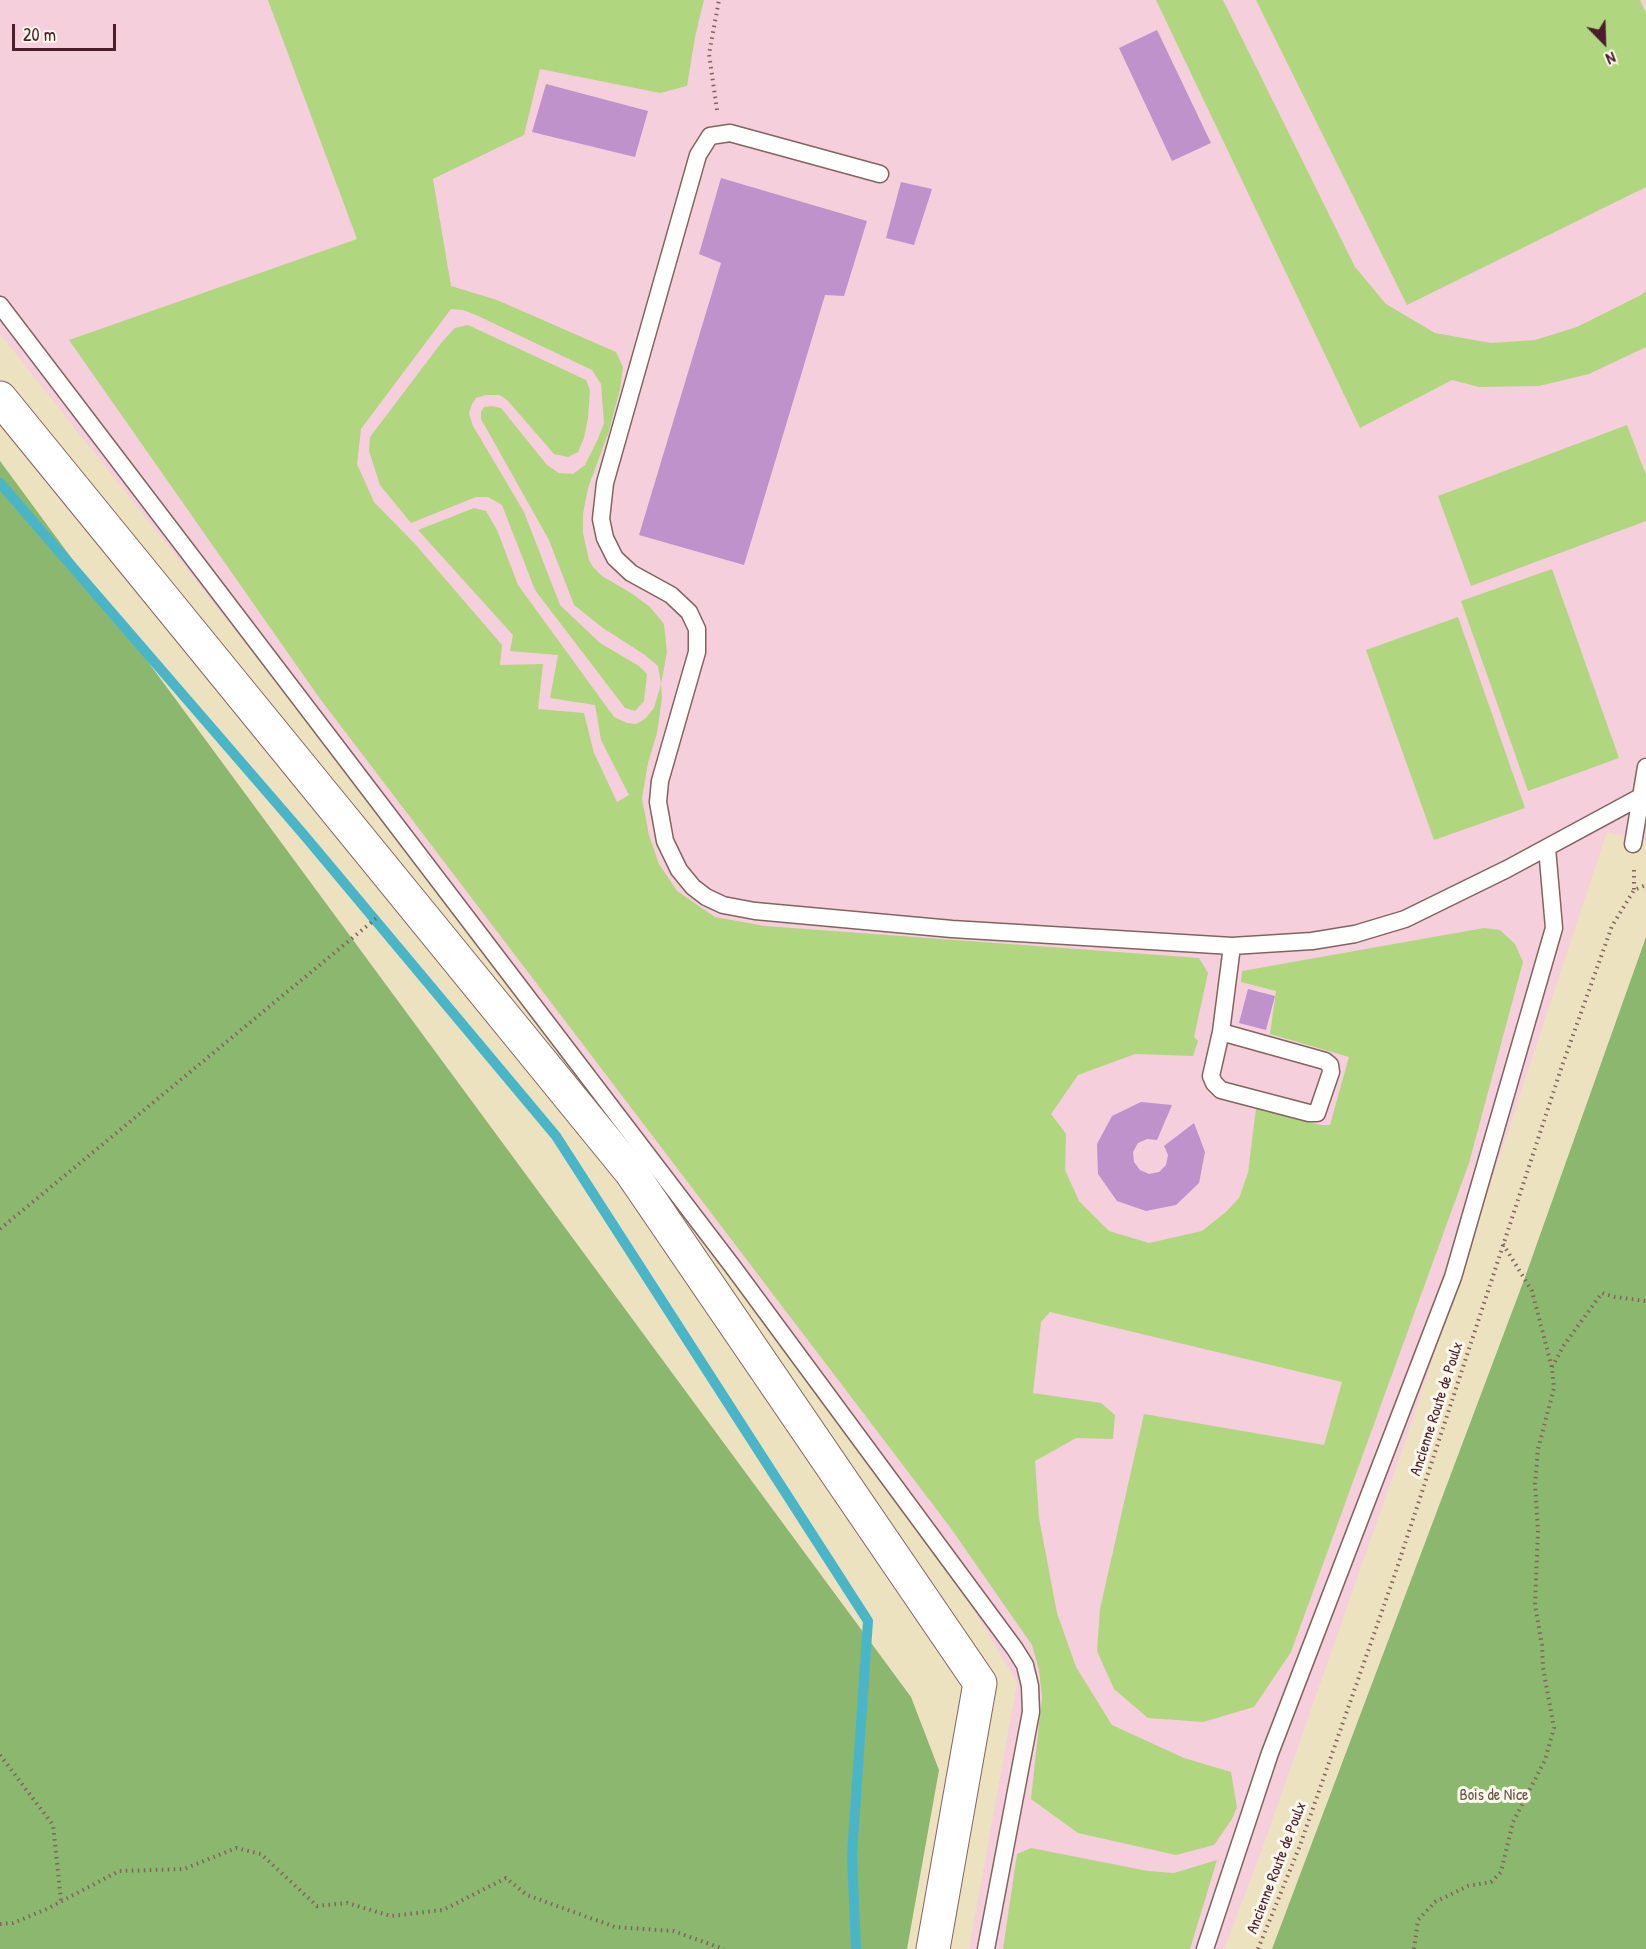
<!DOCTYPE html>
<html>
<head>
<meta charset="utf-8">
<style>
	body { margin:0 }
	#map { position:relative; width:1646px; height:1949px; overflow:hidden; background:#ece2c0; font-family:"Patrick Hand",sans-serif }
	canvas { display:block }
	.north { position:absolute; left:1574px; top:12px; width:60px; height:60px; -webkit-text-stroke:4px #fbf7ec; paint-order:stroke; rotate:157deg; font-size:16px; font-weight:700; line-height:24px; text-align:center; color:#4a1f2b }
	.north::after { content:''; display:block; margin:auto; width:21px; height:27px; background:#4a1f2b; clip-path:polygon(50% 0,100% 100%,50% 72%,0 100%) }
	.scale { position:absolute; left:12px; top:24px; width:104px; height:27px; box-sizing:border-box; border:3px solid #4a1f2b; border-top:0; padding-left:8px; font-size:18px; line-height:21px; white-space:nowrap; color:#4a1f2b; -webkit-text-stroke:4px #fbf7ec; paint-order:stroke }
</style>
</head>
<body>
<div id="map">
<canvas width="1646" height="1949"></canvas>
<div class="north">N</div>
<div class="scale">20 m</div>
</div>
<script>
const context = document.querySelector('canvas').getContext('2d');
context.lineJoin = 'round';
function fill(path, color) {
  context.fillStyle = color;
  context.fill(path, 'evenodd');
}
function toPath(rows) {
  const path = new Path2D();
  for (const r of rows) {
    path.moveTo(r[0], r[1]);
    for (let i = 2; i < r.length; i += 2) path.lineTo(r[i], r[i + 1]);
  }
  return path;
}
function stroke(path, color, width, dash) {
  context.strokeStyle = color;
  context.lineWidth = width;
  context.lineCap = dash ? 'butt' : 'round';
  context.setLineDash(dash || []);
  context.stroke(path);
}
function label(font, color, halo, rows, align = 'center') {
  context.font = font + ' "Patrick Hand",sans-serif';
  context.lineWidth = 6;
  context.setLineDash([]);
  context.textBaseline = 'middle';
  context.strokeStyle = halo;
  context.fillStyle = color;
  for (const [text, x, y, turn = 0] of rows) {
    context.save();
    context.translate(x, y);
    context.rotate((+turn || 0) * Math.PI / 180);
    context.textAlign = isNaN(turn) ? turn : align;
    if (halo) context.strokeText(text, 0, 0);
    context.fillText(text, 0, 0);
    context.restore();
  }
}
fill(toPath([
	[0,0,1646,0,1646,841,1607,832,1406,1439,1261,1852,1224,1949,969,1949,1017,1683,954,1576,672,1194,384,818,0,334]
]), '#f5cfdb');
fill(toPath([
	[268,0,704,0,695,37,687,86,660,93,540,69,524,135,433,179,451,286,497,300,616,352,623,367,620,389,609,431,588,488,583,514,583,533,589,560,593,567,602,576,631,593,650,607,664,624,667,652,661,684,662,698,657,733,648,763,642,798,649,835,659,864,677,891,715,917,765,926,1199,958,1208,973,1194,1037,1198,1041,1193,1056,1135,1054,1078,1075,1051,1114,1066,1134,1065,1170,1079,1201,1109,1231,1149,1243,1202,1231,1227,1211,1239,1198,1248,1173,1256,1108,1321,1125,1330,1125,1349,1057,1270,1034,1276,991,1241,982,1242,971,1484,928,1500,930,1515,944,1523,962,1469,1163,1291,1652,1254,1707,1203,1722,1148,1718,1114,1689,1097,1651,1100,1609,1144,1414,1324,1445,1342,1382,1050,1312,1041,1322,1033,1393,1101,1403,1115,1415,1113,1439,1076,1438,1035,1461,1039,1518,1057,1613,1076,1667,1112,1725,1184,1758,1231,1772,1237,1807,1232,1819,1214,1845,1176,1855,1078,1833,1031,1799,1042,1697,1039,1670,1032,1645,950,1527,318,696,69,340,357,239],
	[451,309,463,310,476,315,592,370,601,384,604,423,598,439,585,465,573,474,559,473,547,465,501,408,492,406,484,407,481,412,481,419,549,540,574,605,603,628,645,655,658,666,661,684,654,708,645,719,636,724,627,723,614,717,518,585,497,530,486,511,474,508,418,530,513,635,510,651,558,655,550,698,595,705,601,740,629,795,617,802,594,753,584,713,538,709,543,664,500,665,502,645,415,544,374,502,357,464,361,429],
	[1156,0,1223,0,1355,267,1386,304,1435,333,1491,343,1535,340,1577,327,1641,295,1646,291,1646,347,1589,374,1539,386,1479,387,1452,380,1360,428],
	[1256,0,1640,0,1646,13,1646,187,1407,305],
	[468,325,586,380,590,390,588,418,584,438,578,452,568,457,554,454,508,401,500,395,486,395,476,398,472,404,469,413,473,426,524,512,560,605,600,643,639,666,647,674,644,701,635,711,625,708,535,590,502,505,488,497,476,497,411,523,380,485,369,451,370,437,442,342,455,328],
	[1627,425,1646,475,1646,521,1471,586,1438,496],
	[1552,569,1619,758,1528,791,1461,601],
	[1458,617,1525,808,1434,840,1366,650],
	[1031,1848,1148,1871,1174,1873,1217,1860,1190,1949,1003,1949,1017,1854]
]), '#b1d680');
fill(toPath([
	[0,461,911,1697,939,1770,907,1949,0,1949],
	[1646,937,1646,1949,1272,1949,1524,1280]
]), '#8cb76e');
stroke(toPath([
	[0,483,304,835,556,1136,868,1621,852,1855,856,1949]
]), '#4bb5c8', 10);
fill(toPath([
	[1157,30,1211,143,1172,161,1119,48],
	[546,84,648,111,635,157,532,132],
	[721,178,867,221,844,296,825,295,744,565,639,535,721,263,699,254],
	[901,182,932,189,914,245,886,238],
	[1248,989,1275,996,1266,1030,1239,1023],
	[1141,1102,1172,1105,1157,1140,1147,1139,1138,1143,1133,1152,1134,1162,1140,1170,1149,1174,1159,1172,1166,1165,1168,1155,1164,1146,1194,1123,1205,1152,1199,1183,1176,1205,1146,1211,1117,1201,1098,1174,1097,1144,1112,1116]
]), '#bf92cb');
const lane = toPath([
	[880,174,730,133,710,136,698,155,605,483,601,519,605,538,615,558,631,573,671,595,689,612,697,629,697,652,660,781,658,802,665,841,679,870,693,887,706,897,723,905,755,911,952,929,1232,946,1312,941,1355,934,1405,919,1507,869,1642,796,1646,797],
	[0,305,733,1267,1015,1649,1025,1665,1030,1686,1031,1712,986,1949],
	[1633,844,1646,767],
	[1221,1032,1211,1076,1214,1083,1221,1090,1309,1113,1317,1113,1331,1072,1330,1065,1325,1061,1221,1032,1232,946],
	[1205,1949,1270,1753,1453,1277,1554,928,1547,848]
]);
const street = toPath([
	[0,398,631,1172,980,1683,933,1949]
]);
stroke(lane, '#83635f', 19);
stroke(street, '#83635f', 35);
stroke(toPath([
	[717,110,709,54,719,0],
	[1634,870,1634,890],
	[0,1229,379,916],
	[1552,1367,1564,1345,1602,1293,1615,1297,1646,1301],
	[0,1755,53,1825,61,1900],
	[0,1924,13,1923,47,1909,119,1871,184,1869,236,1848,261,1854,317,1906,347,1903,391,1916,443,1910,506,1878,527,1895,615,1927,673,1931,724,1949],
	[1258,1949,1299,1848,1395,1574,1562,1066,1612,926,1634,890,1646,885],
	[1414,1949,1418,1920,1435,1902,1468,1886,1491,1882,1501,1872,1513,1822,1545,1760,1554,1728,1543,1668,1542,1645,1535,1605,1538,1530,1535,1484,1538,1449,1554,1388,1552,1368,1532,1291,1503,1244]
]), '#83635f', 4, [1.5, 4.5]);
stroke(lane, '#fff', 16);
stroke(street, '#fff', 33);
label('16px', '#4a1f2b', '#fbf7ec', [
	["Ancienne Route de Poulx",1437,1409,-72],
	["Ancienne Route de Poulx",1277,1868,-69]
]);
label('16px', '#695644', '#fbf7ec', [
	["Bois de Nice",1494,1796]
]);
</script>
</body>
</html>
